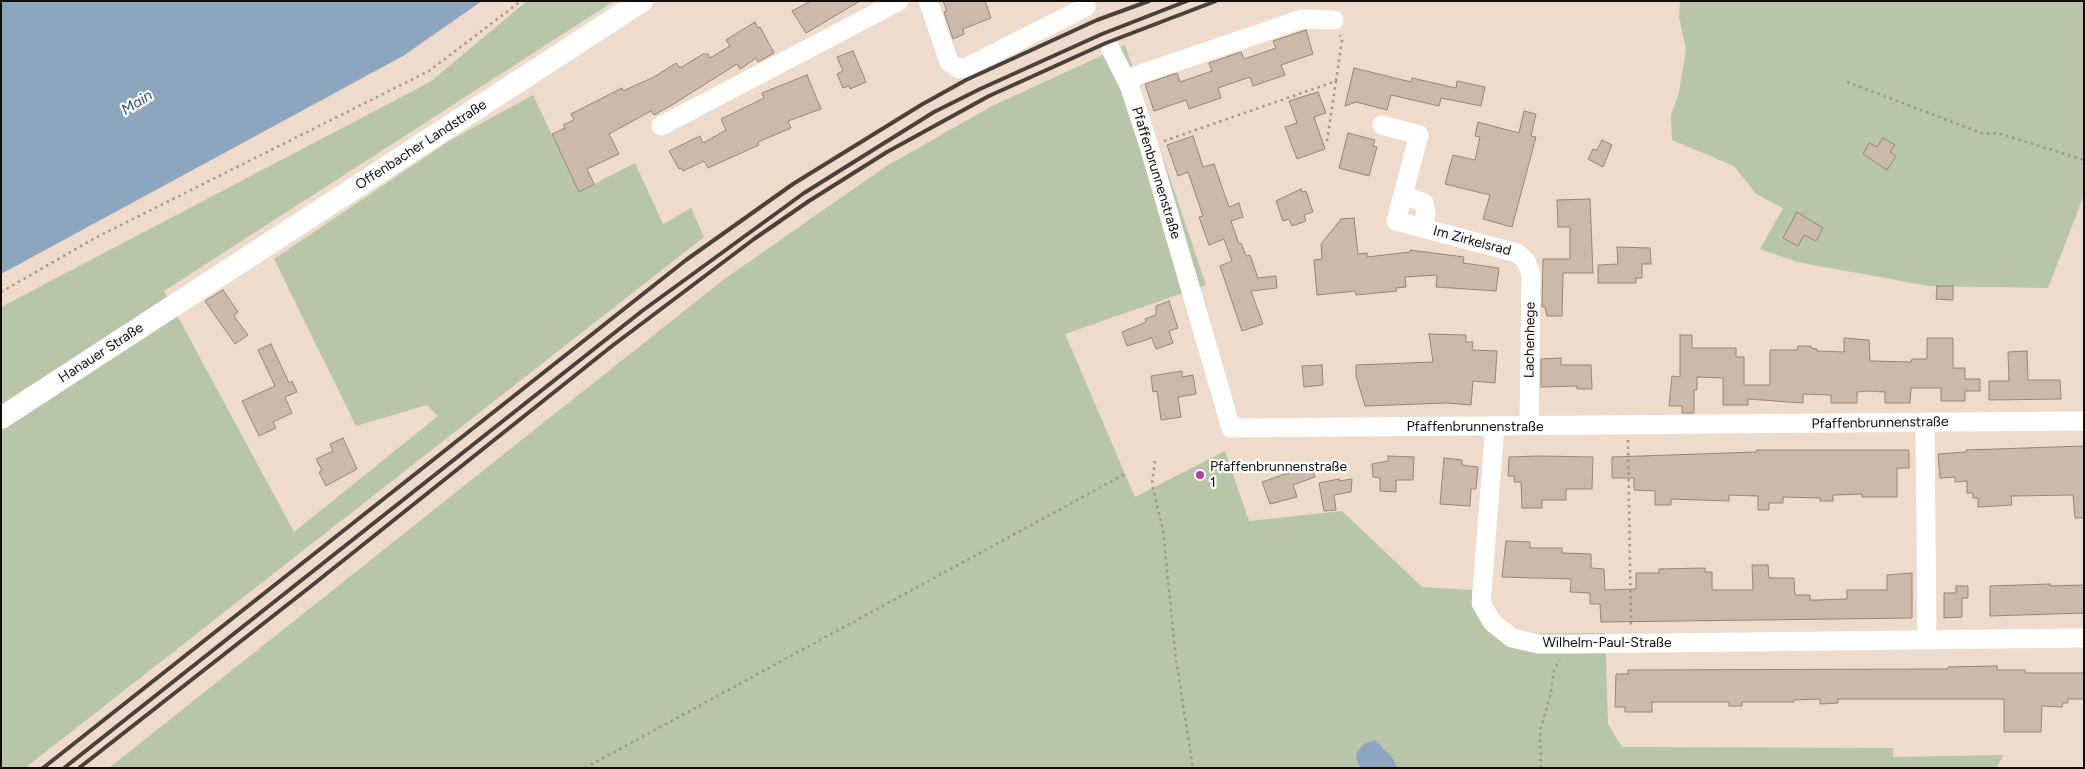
<!DOCTYPE html>
<html>
<head>
<meta charset="utf-8">
<style>
	body { margin:0 }
	#map { position:relative; width:2085px; height:769px; overflow:hidden; background:#eedbcb; font-family:Figtree,sans-serif }
	canvas { display:block }
	.frame { position:absolute; inset:0; border:2px solid #130d08; pointer-events:none }
</style>
</head>
<body>
<div id="map">
<canvas width="2085" height="769"></canvas>
<div class="frame"></div>
</div>
<script>
const context = document.querySelector('canvas').getContext('2d');
context.lineJoin = 'round';
function fill(path, color) {
  context.fillStyle = color;
  context.fill(path, 'evenodd');
}
function toPath(rows) {
  const path = new Path2D();
  for (const r of rows) {
    path.moveTo(r[0], r[1]);
    for (let i = 2; i < r.length; i += 2) path.lineTo(r[i], r[i + 1]);
  }
  return path;
}
function stroke(path, color, width, dash) {
  context.strokeStyle = color;
  context.lineWidth = width;
  context.lineCap = dash ? 'butt' : 'round';
  context.setLineDash(dash || []);
  context.stroke(path);
}
function label(font, color, halo, rows, align = 'center') {
  context.font = font + ' Figtree,sans-serif';
  context.lineWidth = 4.5;
  context.setLineDash([]);
  context.textBaseline = 'middle';
  context.strokeStyle = halo;
  context.fillStyle = color;
  for (const [text, x, y, turn = 0] of rows) {
    context.save();
    context.translate(x, y);
    context.rotate((+turn || 0) * Math.PI / 180);
    context.textAlign = isNaN(turn) ? turn : align;
    if (halo) context.strokeText(text, 0, 0);
    context.fillText(text, 0, 0);
    context.restore();
  }
}
fill(toPath([
	[527,1,614,1,164,291,294,532,438,416,427,405,356,426,274,259,449,141,533,95,579,192,635,163,663,224,691,208,704,237,25,768,1,768,1,307,430,82],
	[1680,1,2084,1,2084,195,2048,288,1929,286,1797,262,1760,249,1783,208,1756,194,1734,166,1672,140,1671,116,1679,92,1686,50,1679,17],
	[1125,45,1206,285,1065,334,1135,497,1225,451,1249,521,1342,511,1422,587,1472,590,1472,601,1497,634,1605,633,1608,724,1622,747,1893,748,1893,757,2004,755,1996,768,1397,768,1383,747,1356,758,1360,768,109,768,723,280,885,167,992,106]
]), '#b7c5a8');
fill(toPath([
	[1,1,482,1,403,56,1,274],
	[1375,740,1392,757,1397,768,1360,768,1356,758,1357,752,1364,744]
]), '#8da6c0');
const building = toPath([
	[811,1,860,1,806,33,792,11,811,1],
	[943,1,985,1,991,18,963,29,964,34,953,39,944,12,947,11,943,1],
	[755,22,758,28,760,27,774,53,758,62,756,58,740,69,737,64,672,105,654,115,651,111,609,134,619,154,587,169,594,184,579,192,552,134,565,128,563,125,574,120,571,114,622,88,623,91,654,77,676,63,679,67,682,67,703,54,708,54,710,58,730,46,726,40,755,22],
	[1306,30,1313,54,1281,65,1285,75,1253,86,1250,77,1218,88,1221,98,1189,109,1186,100,1154,111,1145,84,1177,73,1180,82,1212,71,1209,63,1241,52,1244,59,1276,48,1273,41,1306,30],
	[853,51,866,82,850,89,849,86,843,88,837,74,843,71,837,57,853,51],
	[1354,68,1411,82,1412,78,1456,88,1457,81,1485,87,1481,106,1441,98,1439,106,1391,95,1387,110,1356,102,1345,106,1354,68],
	[807,75,821,109,788,121,791,128,758,142,759,145,708,168,704,161,683,171,681,168,679,169,669,151,700,136,703,143,726,130,721,119,764,98,762,93,807,75],
	[1318,92,1326,113,1314,117,1325,149,1297,159,1285,127,1297,123,1289,101,1318,92],
	[1524,111,1536,114,1531,136,1536,137,1512,227,1483,219,1490,195,1445,184,1453,155,1475,160,1480,137,1475,136,1478,122,1519,133,1524,111],
	[1348,133,1375,140,1373,146,1377,147,1369,176,1339,168,1348,133],
	[1193,136,1203,167,1214,164,1229,207,1239,203,1243,217,1231,221,1239,244,1241,243,1246,256,1250,255,1258,278,1276,276,1277,288,1251,291,1263,324,1242,331,1220,266,1232,261,1224,239,1209,245,1199,217,1203,216,1188,172,1178,176,1167,145,1193,136],
	[1883,138,1895,145,1890,152,1896,156,1887,170,1863,154,1869,143,1877,147,1883,138],
	[1602,140,1612,145,1603,167,1588,159,1593,149,1597,150,1602,140],
	[1301,189,1302,192,1306,191,1313,212,1304,215,1306,221,1292,226,1289,219,1283,221,1276,201,1301,189],
	[1590,199,1593,273,1563,273,1562,316,1547,316,1545,307,1542,307,1543,259,1570,259,1570,227,1558,227,1557,200,1590,199],
	[1797,212,1823,228,1816,241,1804,235,1798,246,1783,238,1797,212],
	[1354,218,1358,254,1367,253,1367,257,1410,252,1410,250,1464,257,1463,263,1499,268,1496,291,1436,287,1437,275,1405,277,1406,287,1396,288,1397,291,1356,295,1355,291,1317,295,1314,260,1322,259,1321,244,1341,219,1354,218],
	[1617,247,1650,248,1651,264,1642,264,1642,278,1636,278,1636,283,1598,283,1598,265,1618,264,1617,247],
	[1937,286,1953,286,1953,300,1936,299,1937,286],
	[223,290,238,312,234,316,248,335,235,344,205,301,223,290],
	[1169,301,1178,328,1169,331,1173,343,1156,349,1152,338,1127,346,1122,332,1146,322,1145,319,1156,315,1156,306,1169,301],
	[1429,334,1466,335,1466,342,1473,342,1472,350,1497,351,1495,383,1473,381,1471,405,1446,403,1365,406,1356,376,1356,365,1433,362,1429,334],
	[1680,335,1692,335,1692,348,1736,348,1736,357,1744,357,1744,385,1770,385,1770,350,1797,350,1798,346,1811,346,1811,348,1817,349,1817,351,1844,352,1844,338,1869,340,1870,361,1911,362,1912,359,1927,359,1927,338,1953,338,1953,368,1965,368,1965,379,1980,379,1980,391,1965,391,1965,401,1941,401,1941,388,1911,388,1910,403,1885,403,1885,392,1869,391,1857,392,1857,403,1831,403,1831,395,1803,394,1803,403,1748,399,1748,405,1723,405,1723,378,1697,377,1697,390,1694,390,1694,413,1682,413,1682,406,1669,406,1672,376,1680,377,1680,335],
	[271,344,289,383,292,381,297,392,285,397,292,413,273,422,276,428,259,436,242,401,275,386,258,350,271,344],
	[2027,351,2028,380,2060,380,2061,399,1989,400,1989,381,2009,381,2008,352,2027,351],
	[1561,358,1561,365,1591,365,1592,389,1577,389,1577,386,1541,387,1541,359,1561,358],
	[1322,365,1323,385,1304,387,1302,366,1322,365],
	[1182,371,1182,377,1193,375,1196,394,1178,397,1181,417,1161,420,1157,391,1153,392,1151,376,1182,371],
	[343,438,357,469,326,486,319,472,322,470,316,459,333,451,330,444,343,438],
	[2084,446,2084,518,2075,518,2073,495,2011,496,2012,505,1978,507,1978,498,1973,498,1973,493,1967,493,1967,481,1955,482,1955,477,1940,478,1938,454,1966,452,1966,450,2084,446],
	[1757,450,1909,450,1909,468,1897,468,1897,497,1862,497,1862,494,1833,495,1833,501,1820,501,1820,498,1783,497,1783,503,1769,503,1769,510,1758,510,1758,496,1729,495,1729,501,1671,499,1671,505,1655,505,1655,491,1634,490,1634,478,1612,478,1612,457,1757,452,1757,450],
	[1388,456,1414,457,1413,480,1396,480,1396,492,1380,491,1380,478,1373,477,1372,464,1388,461,1388,456],
	[1539,456,1593,457,1592,489,1566,489,1566,500,1542,500,1542,508,1522,508,1521,482,1514,482,1514,476,1508,476,1509,457,1539,456],
	[1444,458,1462,460,1462,465,1478,467,1476,489,1471,489,1470,506,1440,504,1444,458],
	[1311,465,1315,477,1293,485,1297,497,1270,504,1262,482,1311,465],
	[1339,479,1339,481,1352,479,1351,492,1334,495,1336,510,1324,511,1319,483,1339,479],
	[1506,541,1530,542,1530,548,1562,548,1562,553,1591,554,1591,568,1604,569,1605,590,1636,589,1636,573,1659,573,1659,569,1705,568,1705,572,1712,572,1712,590,1753,590,1752,565,1768,565,1769,578,1794,578,1795,595,1810,595,1810,600,1817,600,1847,599,1847,590,1887,590,1887,575,1912,573,1912,618,1601,622,1600,604,1590,604,1590,593,1570,592,1571,579,1502,577,1506,541],
	[2050,584,2050,586,2084,585,2084,613,1990,616,1990,586,2050,584],
	[1956,586,1968,586,1968,598,1962,598,1962,617,1944,618,1944,593,1956,593,1956,586],
	[1997,666,1997,670,2025,670,2025,673,2084,673,2084,699,2068,699,2068,703,2063,703,2062,707,2042,706,2041,732,2004,732,2004,699,1838,699,1838,703,1820,704,1820,699,1794,700,1794,702,1742,702,1742,706,1729,706,1729,702,1652,702,1652,712,1625,712,1625,707,1615,707,1616,674,1628,674,1628,670,1931,669,1948,669,1948,667,1997,666]
]);
fill(building, '#cbb9a9');
stroke(building, '#968475', 1);
stroke(toPath([
	[1336,81,1342,40,1340,35],
	[1847,82,1984,134,1998,133,2084,160],
	[1164,141,1336,81,1327,141],
	[1,292,95,238,429,71,521,1],
	[1628,440,1631,627],
	[1155,461,1152,484,1163,530,1176,660,1193,768],
	[585,768,1125,474],
	[1541,768,1540,731,1551,693,1554,670,1560,660]
]), '#a39588', 2.5, [2.5, 4]);
stroke(toPath([
	[928,1,949,62,959,69,965,68,1086,7],
	[1111,50,1129,85,1149,146,1231,428,2084,421],
	[1126,79,1302,19,1334,20],
	[1382,125,1419,135,1396,221,1517,253,1526,261,1531,274,1529,426],
	[661,126,899,1],
	[1404,195,1424,203,1426,213,1422,228],
	[1925,423,1927,639],
	[1495,426,1481,603,1492,622,1512,638,1538,644,1570,644,2084,638]
]), '#fff', 19);
stroke(toPath([
	[1,418,642,1]
]), '#fff', 22);
stroke(toPath([
	[43,768,686,260,793,184,921,105,966,80,1097,20,1149,1],
	[64,768,642,311,804,193,934,112,980,89,1102,34,1187,1],
	[79,768,310,587,612,346,754,239,809,201,887,152,989,96,1106,43,1216,1]
]), '#4a4139', 4);
for (const [x, y, r, color] of [
	[1200,475,5,"#b13e99"]
]) {
  const dot = new Path2D();
  dot.arc(x, y, r, 0, 2 * Math.PI);
  context.fillStyle = color;
  context.fill(dot);
  stroke(dot, '#fff', 2);
}
label('14px', '#130d08', '#fff', [
	["Offenbacher Landstraße",421,145,-33],
	["Pfaffenbrunnenstraße",1156,173,73],
	["Im Zirkelsrad",1472,241,15],
	["Lachenhege",1530,340,-89],
	["Hanauer Straße",101,353,-33],
	["Pfaffenbrunnenstraße",1880,423,-1],
	["Pfaffenbrunnenstraße",1475,427],
	["Wilhelm-Paul-Straße",1607,643]
]);
label('14px', '#130d08', '#fff', [
	["Pfaffenbrunnenstraße",1210,467],
	["1",1210,483]
], 'left');
label('italic 15px', '#2a5076', '#fff', [
	["Main",137,103,-32]
]);
</script>
</body>
</html>
